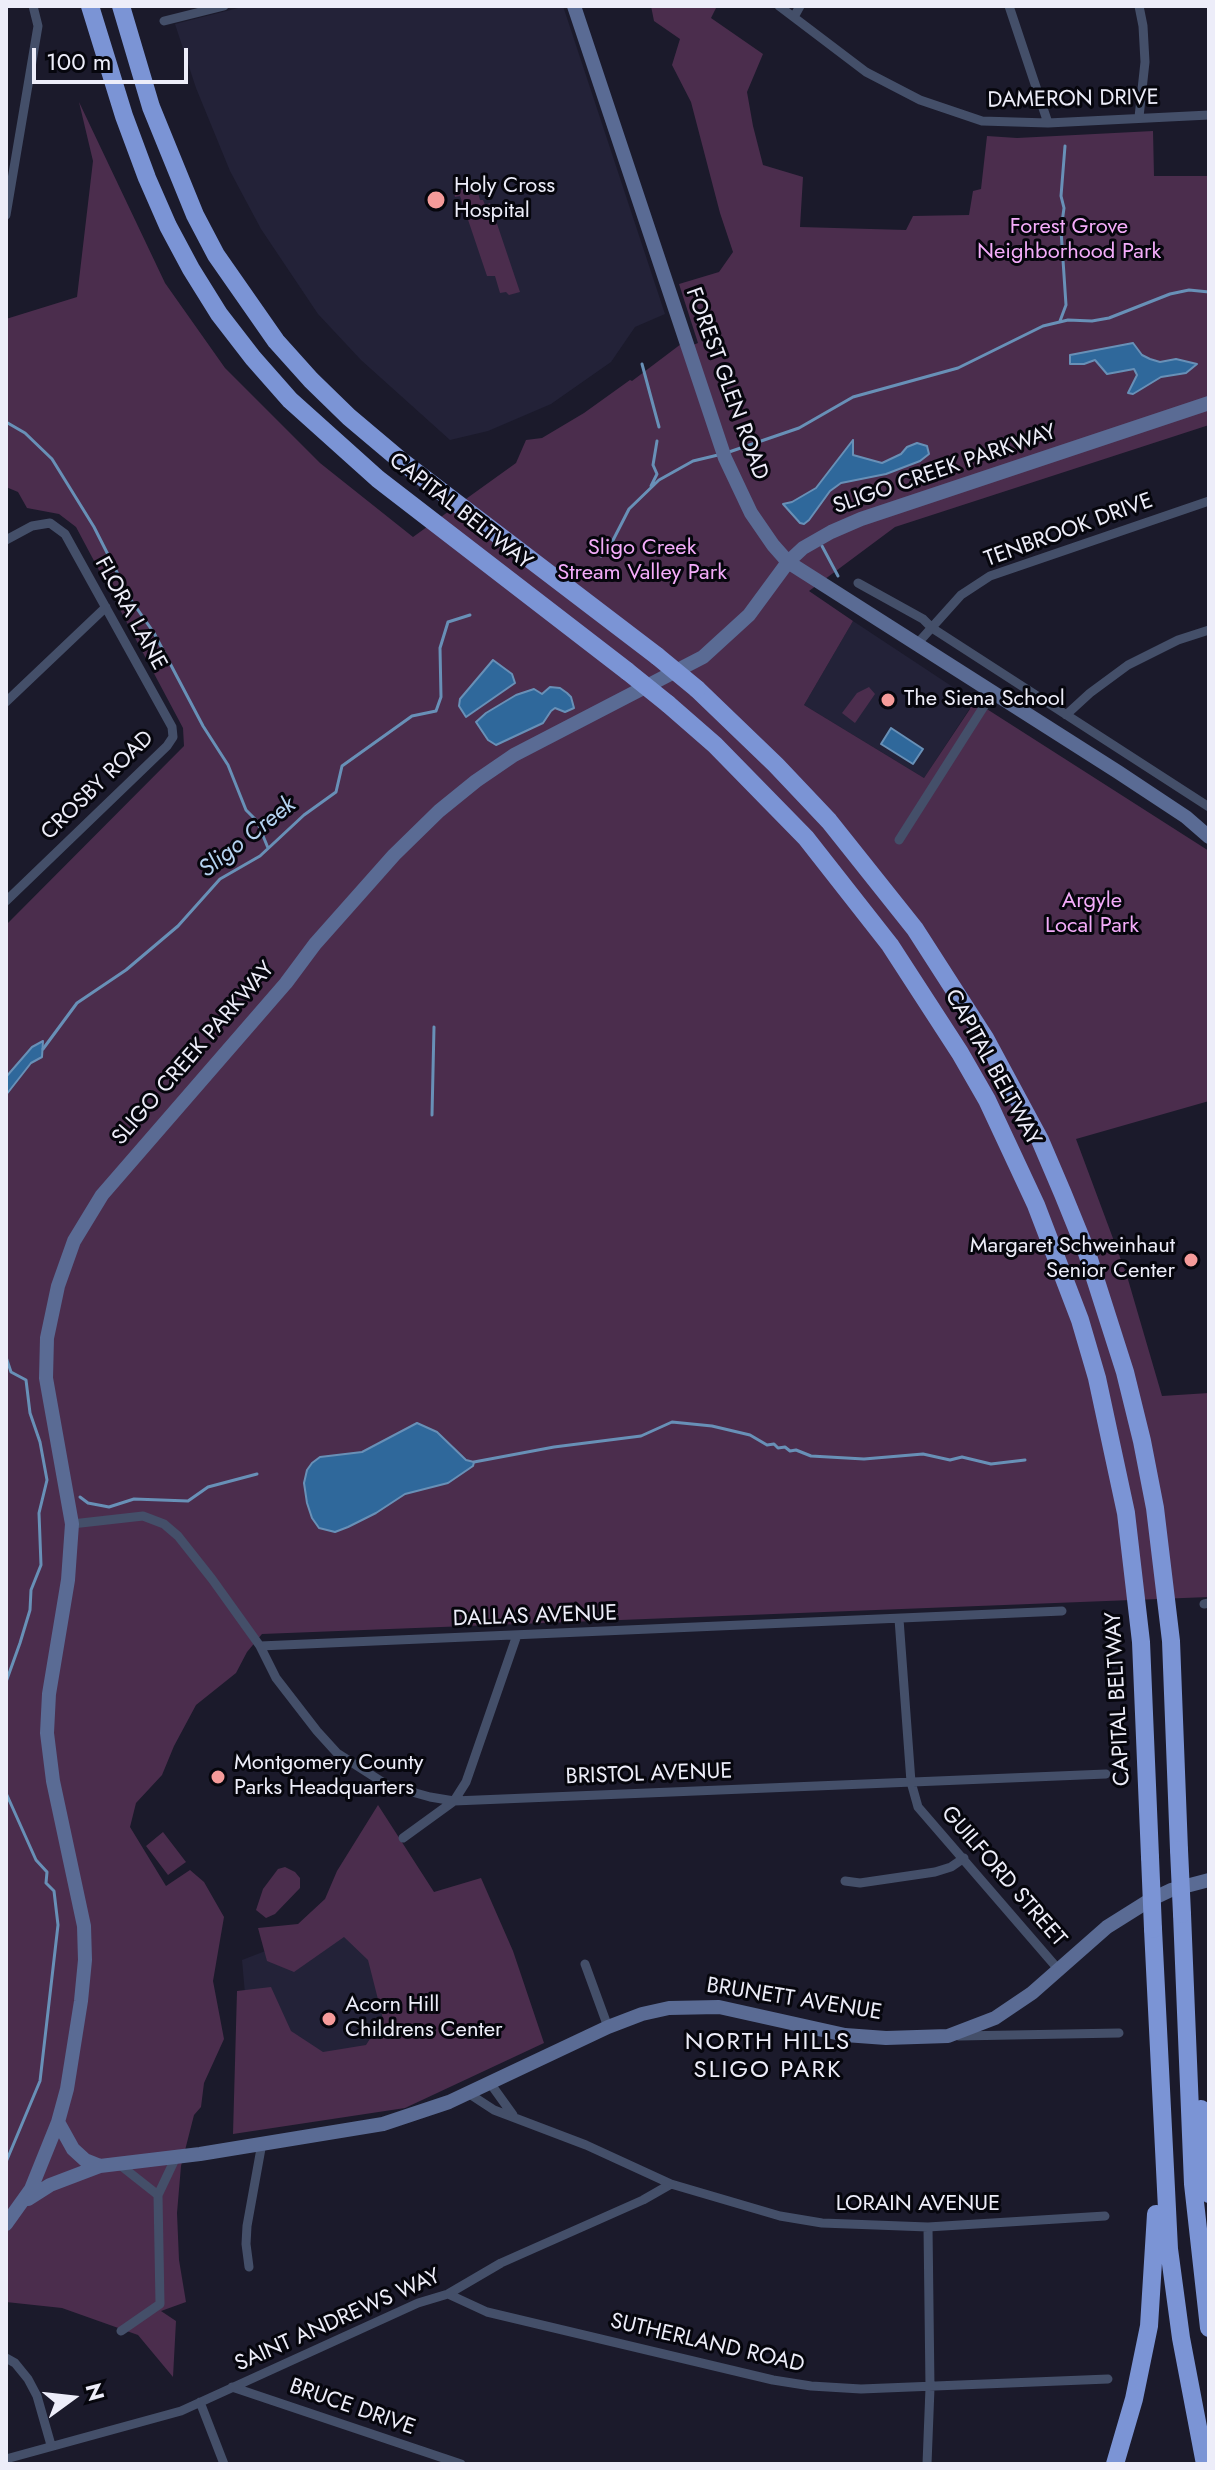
<!DOCTYPE html>
<html>
<head>
<meta charset="utf-8">
<style>
	body { margin:0 }
	#map { position:relative; width:1215px; height:2470px; overflow:hidden; background:#1b1a2b; font-family:Jost,sans-serif }
	canvas { display:block }
	.frame { position:absolute; inset:0; border:8px solid #ededf9; pointer-events:none }
	.north { position:absolute; left:32px; top:2358px; width:80px; height:80px; -webkit-text-stroke:6px #06060d; paint-order:stroke; rotate:75deg; font-size:22px; font-weight:700; line-height:32px; text-align:center; color:#ededf9 }
	.north::after { content:''; display:block; margin:auto; width:28px; height:36px; background:#ededf9; clip-path:polygon(50% 0,100% 100%,50% 72%,0 100%) }
	.scale { position:absolute; left:32px; top:48px; width:156px; height:36px; box-sizing:border-box; border:4px solid #ededf9; border-top:0; padding-left:10px; font-size:24px; line-height:28px; white-space:nowrap; color:#ededf9; -webkit-text-stroke:6px #06060d; paint-order:stroke }
</style>
</head>
<body>
<div id="map">
<canvas width="1215" height="2470"></canvas>
<div class="frame"></div>
<div class="north">N</div>
<div class="scale">100 m</div>
</div>
<script>
const context = document.querySelector('canvas').getContext('2d');
context.lineJoin = 'round';
function fill(path, color) {
  context.fillStyle = color;
  context.fill(path, 'evenodd');
}
function toPath(rows) {
  const path = new Path2D();
  for (const r of rows) {
    path.moveTo(r[0], r[1]);
    for (let i = 2; i < r.length; i += 2) path.lineTo(r[i], r[i + 1]);
  }
  return path;
}
function stroke(path, color, width, dash) {
  context.strokeStyle = color;
  context.lineWidth = width;
  context.lineCap = dash ? 'butt' : 'round';
  context.setLineDash(dash || []);
  context.stroke(path);
}
function label(font, color, halo, rows, align = 'center') {
  context.font = font + ' Jost,sans-serif';
  context.lineWidth = 6;
  context.setLineDash([]);
  context.textBaseline = 'middle';
  context.strokeStyle = halo;
  context.fillStyle = color;
  for (const [text, x, y, turn = 0] of rows) {
    context.save();
    context.translate(x, y);
    context.rotate((+turn || 0) * Math.PI / 180);
    context.textAlign = isNaN(turn) ? turn : align;
    if (halo) context.strokeText(text, 0, 0);
    context.fillText(text, 0, 0);
    context.restore();
  }
}
fill(toPath([
	[246,6,563,6,665,314,635,327,611,362,551,404,488,431,450,440,361,360,318,314,261,229,230,171,196,88,175,24],
	[853,621,968,697,970,708,924,778,804,705],
	[369,1911,409,2048,252,2073,242,1960]
]), '#232238');
fill(toPath([
	[651,6,717,6,711,18,763,54,747,92,753,126,763,165,803,177,800,227,906,230,913,216,969,215,973,191,981,189,987,136,1017,138,1153,131,1154,176,1209,176,1209,425,895,527,809,591,853,621,804,705,924,778,970,709,968,697,1209,851,1209,1101,1076,1139,1127,1276,1162,1396,1209,1393,1209,1597,262,1634,247,1652,236,1673,196,1705,174,1746,162,1775,136,1803,130,1827,166,1886,190,1870,204,1882,224,1917,213,1981,224,2039,204,2083,201,2107,194,2115,181,2166,177,2213,179,2260,186,2302,161,2311,176,2321,173,2377,138,2335,62,2308,6,2302,6,925,184,746,183,728,76,527,59,514,27,508,18,492,6,487,6,319,77,297,93,161,79,102,165,283,225,368,320,463,413,537,516,463,526,440,542,438,584,413,630,380,632,381,681,344,683,349,698,343,679,284,719,272,733,252,720,213,691,102,672,65,680,39,654,21],
	[476,185,480,200,483,200,485,205,490,203,520,292,509,295,506,292,500,293,495,276,487,276,460,196,455,197,454,192],
	[869,687,875,694,855,723,842,713,857,693],
	[378,1805,434,1892,481,1878,513,1951,544,2043,405,2108,233,2134,237,1991,271,1987,291,2031,323,2052,366,2045,383,2019,368,1960,344,1937,294,1972,267,1961,258,1928,298,1924,325,1899,337,1871],
	[163,1832,186,1862,168,1875,146,1846],
	[285,1867,295,1872,300,1878,300,1888,275,1914,266,1918,256,1910,263,1889,278,1869]
]), '#4b2d4d');
const water = toPath([
	[1133,343,1142,355,1150,359,1160,362,1176,359,1197,364,1186,373,1161,377,1133,394,1128,393,1137,375,1134,369,1107,374,1095,360,1084,364,1070,364,1070,355,1133,343],
	[853,440,853,455,882,463,901,454,907,447,917,443,927,446,929,454,920,461,886,474,841,483,830,491,809,520,804,524,800,523,783,504,792,502,816,488,853,440],
	[493,660,512,674,515,683,466,717,459,706,460,699,493,660],
	[550,687,560,688,567,693,571,697,574,708,565,712,555,708,551,711,543,723,496,745,488,740,476,722,486,713,516,695,534,689,542,694,550,687],
	[891,728,923,749,913,764,881,744,891,728],
	[43,1041,42,1057,31,1063,6,1095,6,1077,32,1047,43,1041],
	[417,1423,437,1432,466,1460,474,1462,473,1466,448,1483,405,1494,376,1513,348,1527,335,1532,319,1528,312,1518,307,1503,304,1483,307,1470,312,1463,320,1457,362,1452,417,1423]
]);
fill(water, '#2f689b');
stroke(water, '#6890b7', 2);
stroke(toPath([
	[1060,321,1066,305,1061,230,1064,208,1061,196,1065,146],
	[642,364,659,427],
	[6,422,25,433,52,459,94,527,131,600,154,633,203,726,228,765,246,810,257,821,268,848],
	[729,452,799,428,853,397,958,368,1043,326,1068,320,1092,321,1109,318,1170,294,1189,290,1209,292],
	[651,486,657,474,653,465,657,441],
	[822,546,838,576],
	[601,556,608,550,629,509,659,480,693,461,718,455],
	[43,1049,77,1003,126,970,178,926,220,879,260,856,304,815,336,792,342,766,412,716,436,711,441,697,440,648,448,622,470,615],
	[432,1115,434,1027],
	[6,1357,11,1372,26,1380,30,1413,40,1442,47,1480,39,1513,41,1565,31,1590,30,1610,20,1643,6,1682],
	[474,1462,554,1447,641,1436,672,1422,712,1426,750,1435,767,1445,774,1444,778,1448,785,1447,790,1451,796,1450,811,1456,864,1459,923,1454,950,1460,962,1457,991,1464,1025,1460],
	[80,1497,88,1503,109,1507,134,1499,188,1501,208,1487,257,1474],
	[6,1793,36,1860,47,1872,46,1883,54,1891,58,1925,40,2081,6,2162]
]), '#6890b7', 3);
stroke(toPath([
	[779,6,866,72,920,100,982,121,1048,123,1209,115],
	[1009,6,1048,123],
	[794,17,800,6],
	[164,21,224,6],
	[1139,117,1145,62,1143,26,1139,6],
	[6,215,38,26,33,6],
	[6,540,32,526,50,523,65,534,172,727,173,737,167,746,6,901],
	[858,583,923,619,932,628,1209,807],
	[917,644,961,595,990,576,1209,501],
	[6,702,106,607],
	[1066,715,1090,693,1128,665,1178,640,1209,630],
	[899,840,993,692],
	[72,1524,143,1516,164,1524,178,1536,212,1579,260,1646,1062,1611],
	[1204,1604,1209,1603],
	[899,1619,911,1782,918,1807,1058,1969],
	[260,1646,276,1678,317,1731,337,1753,387,1785,430,1797,454,1801,1106,1774],
	[403,1838,454,1801,466,1782,517,1635],
	[845,1881,860,1883,935,1872,951,1867,964,1858],
	[585,1964,608,2027],
	[959,2036,1119,2033],
	[490,2083,513,2115],
	[468,2093,494,2110,586,2145,671,2184,780,2216,822,2223,928,2227,1105,2216],
	[120,2165,158,2195],
	[249,2267,246,2244,247,2226,262,2143],
	[448,2294,487,2312,773,2380,811,2386,861,2389,1108,2379],
	[121,2331,160,2304,158,2195,176,2157],
	[6,2358,15,2363,28,2379,37,2396,51,2445],
	[232,2387,461,2464],
	[200,2402,224,2464],
	[6,2459,181,2411,418,2303,448,2294,501,2263,643,2200,671,2184],
	[927,2464,930,2388,928,2227]
]), '#444f69', 9);
stroke(toPath([
	[574,6,725,458,751,513,773,545,788,562,1118,772,1186,817,1209,837],
	[58,2122,73,2149,85,2160,100,2166],
	[28,2199,50,2185,100,2166,200,2154,383,2124,449,2102,608,2027,642,2014,669,2008,719,2007,845,2035,886,2038,948,2036,995,2018,1032,1993,1107,1927,1150,1900,1171,1890,1209,1880],
	[6,2224,31,2189,58,2122,67,2089,81,2001,85,1960,84,1926,53,1781,47,1733,49,1694,68,1580,72,1524,46,1378,47,1338,58,1286,74,1241,102,1195,286,983,315,944,394,855,439,811,476,781,514,755,703,657,749,615,788,562,803,548,831,532,861,519,1209,403]
]), '#5a6b94', 14);
stroke(toPath([
	[90,6,124,116,147,178,168,226,191,269,219,314,253,358,290,400,378,479,627,671],
	[121,6,151,107,195,215,216,255,276,341,311,380,349,417,400,460,657,656],
	[697,689,776,765,829,821,915,929,985,1038,1040,1140,1063,1194,1087,1253,1125,1372,1142,1441,1155,1508,1171,1641,1179,1850],
	[668,704,715,745,806,838,890,945,960,1053,987,1100,1036,1205,1080,1320,1097,1378,1126,1513,1141,1642,1150,1857],
	[1182,1914,1193,2184,1209,2328],
	[1153,1929,1169,2249,1181,2338,1205,2464],
	[1201,2109,1209,2194],
	[1115,2464,1134,2399,1149,2326,1156,2214]
]), '#7b94d5', 18);
stroke(toPath([
	[657,656,697,689],
	[627,671,668,704],
	[1179,1850,1182,1914],
	[1150,1857,1153,1929]
]), '#7b94d5', 18);
for (const [x, y, r, color] of [
	[436,200,10,"#f59b9a"],
	[888,700,8,"#f59b9a"],
	[1191,1260,8,"#f59b9a"],
	[218,1777,8,"#f59b9a"],
	[329,2019,8,"#f59b9a"]
]) {
  const dot = new Path2D();
  dot.arc(x, y, r, 0, 2 * Math.PI);
  context.fillStyle = color;
  context.fill(dot);
  stroke(dot, '#06060d', 3);
}
label('22px', '#ededf9', '#06060d', [
	["DAMERON DRIVE",1073,100,-1],
	["FOREST GLEN ROAD",726,384,70],
	["SLIGO CREEK PARKWAY",945,470,-19],
	["CAPITAL BELTWAY",460,512,38],
	["TENBROOK DRIVE",1069,531,-20],
	["FLORA LANE",130,614,61],
	["CROSBY ROAD",98,786,-44],
	["SLIGO CREEK PARKWAY",194,1054,-49],
	["CAPITAL BELTWAY",992,1068,61],
	["DALLAS AVENUE",535,1617,-2],
	["CAPITAL BELTWAY",1119,1699,-93],
	["BRISTOL AVENUE",649,1775,-2],
	["GUILFORD STREET",1003,1877,49],
	["BRUNETT AVENUE",794,2000,9],
	["LORAIN AVENUE",918,2205],
	["SAINT ANDREWS WAY",338,2321,-24],
	["SUTHERLAND ROAD",707,2344,13],
	["BRUCE DRIVE",352,2408,19]
]);
label('22px', '#ededf9', '#06060d', [
	["Holy Cross",454,187],
	["Hospital",454,212],
	["The Siena School",904,700],
	["Margaret Schweinhaut",1175,1247,"right"],
	["Senior Center",1175,1272,"right"],
	["Montgomery County",234,1764],
	["Parks Headquarters",234,1789],
	["Acorn Hill",345,2006],
	["Childrens Center",345,2031]
], 'left');
label('22px', '#f4acfa', '#06060d', [
	["Forest Grove",1069,228],
	["Neighborhood Park",1069,253],
	["Sligo Creek",642,549],
	["Stream Valley Park",642,574],
	["Argyle",1092,902],
	["Local Park",1092,927]
]);
label('italic 24px', '#b5d3f1', '#06060d', [
	["Sligo Creek",248,838,-38]
]);
context.letterSpacing = '2px';
label('24px', '#ededf9', '#06060d', [
	["NORTH HILLS",768,2043],
	["SLIGO PARK",768,2071]
]);
context.letterSpacing = '0px';
</script>
</body>
</html>
